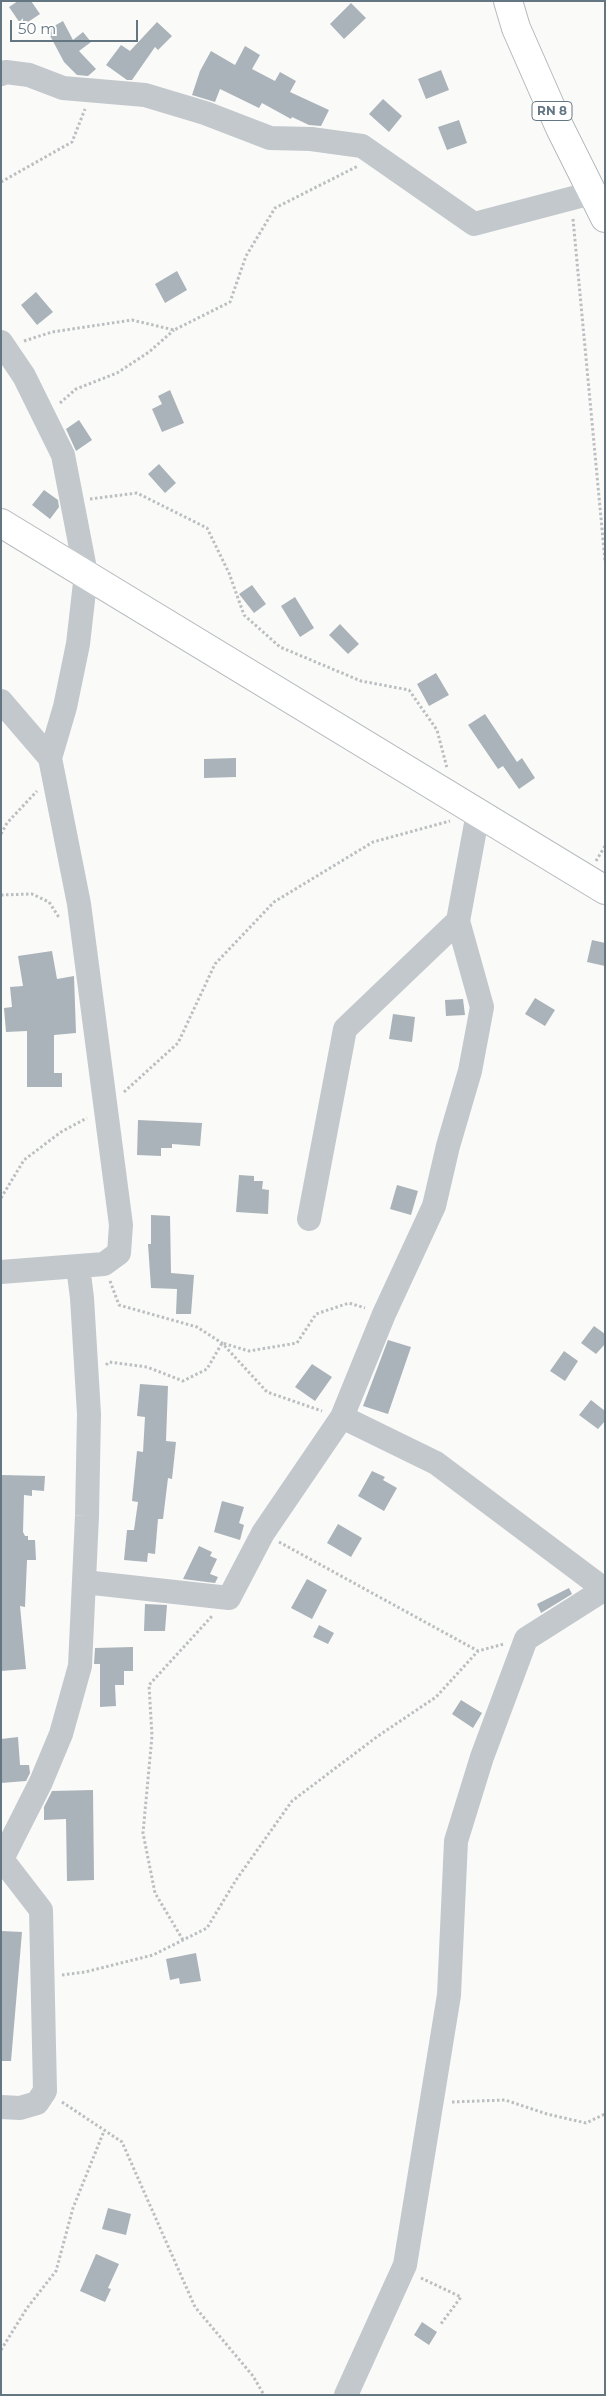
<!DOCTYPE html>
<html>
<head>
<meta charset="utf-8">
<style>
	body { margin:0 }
	#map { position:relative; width:606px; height:2396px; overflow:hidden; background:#fafaf8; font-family:Montserrat,sans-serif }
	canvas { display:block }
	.frame { position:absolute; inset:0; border:2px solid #657683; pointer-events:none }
	.scale { position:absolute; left:10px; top:20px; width:128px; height:22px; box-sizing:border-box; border:2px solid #657683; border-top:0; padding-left:6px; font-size:15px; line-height:18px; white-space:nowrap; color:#657683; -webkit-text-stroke:4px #fff; paint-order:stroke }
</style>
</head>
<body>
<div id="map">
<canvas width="606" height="2396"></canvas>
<div class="frame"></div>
<div class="scale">50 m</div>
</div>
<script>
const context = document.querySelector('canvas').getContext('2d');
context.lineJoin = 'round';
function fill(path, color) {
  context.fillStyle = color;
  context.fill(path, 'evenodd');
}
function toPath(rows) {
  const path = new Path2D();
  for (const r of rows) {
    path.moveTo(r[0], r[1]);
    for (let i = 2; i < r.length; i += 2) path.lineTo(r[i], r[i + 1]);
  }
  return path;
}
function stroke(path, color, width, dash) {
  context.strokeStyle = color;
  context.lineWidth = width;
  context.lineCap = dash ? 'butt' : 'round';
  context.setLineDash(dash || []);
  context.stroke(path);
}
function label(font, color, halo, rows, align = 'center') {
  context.font = font + ' Montserrat,sans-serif';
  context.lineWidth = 5;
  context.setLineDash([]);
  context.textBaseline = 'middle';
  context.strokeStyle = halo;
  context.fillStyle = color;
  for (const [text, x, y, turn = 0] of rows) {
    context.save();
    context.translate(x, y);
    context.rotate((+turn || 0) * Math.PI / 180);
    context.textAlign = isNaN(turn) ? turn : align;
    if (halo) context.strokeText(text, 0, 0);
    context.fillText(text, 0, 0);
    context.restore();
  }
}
fill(toPath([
	[18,1,31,1,40,14,22,26,9,7],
	[351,3,366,18,344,39,330,24],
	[63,21,73,40,83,32,91,42,79,51,96,69,88,76,77,75,64,62,47,30],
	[157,22,172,36,158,50,155,47,132,80,127,80,106,65,121,45,130,51],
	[245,46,260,55,252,69,275,81,280,72,296,81,290,92,329,110,321,126,309,125,292,117,291,119,262,103,259,108,220,89,215,102,192,95,200,71,211,51,235,65],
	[441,70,449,90,426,99,418,79],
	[383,99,402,116,389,132,369,114],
	[459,120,467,143,447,150,438,127],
	[177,271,187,290,165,303,155,284],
	[36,292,53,312,37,325,21,305],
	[170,390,184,423,162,432,152,409,162,404,158,396],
	[79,420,92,440,76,451,66,429],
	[159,464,176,483,165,493,148,474],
	[44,490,58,500,59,507,50,519,32,505],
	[252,585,266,604,254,613,239,594],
	[295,597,314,628,300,637,281,606],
	[340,624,359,644,348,654,329,635],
	[436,673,449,695,429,706,417,684],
	[485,714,517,762,522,758,535,778,519,789,503,766,498,769,468,725],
	[236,758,236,777,204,778,204,759],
	[592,940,605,943,605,966,587,962],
	[52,951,57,979,74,976,76,1033,54,1035,54,1073,62,1073,62,1087,27,1087,27,1031,6,1032,4,1008,12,1007,10,987,23,986,18,956],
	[535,998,555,1010,545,1026,525,1014],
	[463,999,465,1015,446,1016,445,1000],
	[393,1014,415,1017,412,1042,389,1039],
	[138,1120,202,1123,200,1146,172,1144,172,1148,161,1148,161,1156,137,1155],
	[239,1175,254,1176,254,1181,263,1181,262,1189,269,1190,268,1214,236,1212],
	[397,1185,418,1191,411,1215,390,1209],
	[151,1215,170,1216,171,1273,194,1275,191,1314,176,1314,177,1289,151,1288,148,1244,151,1244],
	[594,1326,605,1334,605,1344,596,1354,581,1343],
	[388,1340,411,1347,388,1414,363,1406],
	[564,1351,578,1361,565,1381,550,1371],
	[312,1364,332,1377,315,1401,295,1387],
	[140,1384,168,1386,166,1441,176,1442,172,1479,168,1478,163,1519,158,1519,155,1554,148,1553,147,1562,124,1560,127,1530,134,1530,138,1502,132,1501,137,1451,143,1452,145,1417,137,1416],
	[591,1400,605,1411,605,1421,598,1429,579,1415],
	[372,1471,385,1477,383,1480,397,1488,384,1511,358,1496],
	[1,1475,45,1476,44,1491,32,1490,32,1496,24,1495,23,1532,25,1536,28,1536,28,1540,35,1540,36,1560,27,1560,25,1607,20,1606,26,1669,1,1671],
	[222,1501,244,1507,239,1523,244,1525,240,1540,214,1532],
	[338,1524,362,1538,351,1557,327,1543],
	[199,1546,212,1552,210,1556,217,1559,210,1574,218,1577,215,1583,183,1579],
	[307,1579,327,1590,312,1619,291,1608],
	[569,1588,572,1594,541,1613,537,1604],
	[145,1604,167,1605,165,1631,144,1631],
	[319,1625,334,1633,328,1644,313,1637],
	[133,1647,133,1671,124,1671,124,1685,115,1685,116,1706,100,1707,100,1664,94,1664,95,1648],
	[461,1700,482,1713,473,1728,452,1714],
	[18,1737,20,1765,29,1765,30,1773,26,1781,1,1783,1,1739],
	[93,1790,94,1880,67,1881,66,1819,44,1820,44,1807,52,1791],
	[1,1931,22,1932,11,2061,1,2061],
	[196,1953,201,1981,180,1984,179,1978,170,1980,166,1959],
	[108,2208,131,2214,126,2235,102,2229],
	[96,2254,119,2264,108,2288,111,2289,105,2302,80,2291],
	[422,2322,437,2332,429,2345,414,2335]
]), '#aab3b9');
const major = toPath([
	[508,1,516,28,560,128,605,218],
	[1,523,605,890]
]);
stroke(major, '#b5babe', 30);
stroke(toPath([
	[1,182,72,142,85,109],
	[573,219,605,561],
	[24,341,52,332,132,320,174,330,230,302,246,256,275,208,358,166],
	[60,403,76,389,117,373,149,352,174,330],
	[90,499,137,493,207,528,229,573,244,615,280,647,361,681,409,690,437,730,447,768],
	[1,834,7,823,37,791],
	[596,861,605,846],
	[1,895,32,894,49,902,60,919],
	[124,1092,178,1043,215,964,274,902,373,842,450,821],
	[1,1198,24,1160,61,1132,87,1118],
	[110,1281,119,1305,197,1327,222,1343,267,1392,322,1411],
	[106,1365,109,1362,147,1367,183,1381,207,1369,222,1343,249,1351,297,1343,316,1314,349,1303,365,1308],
	[279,1542,478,1651],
	[183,1940,155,1893,143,1833,152,1736,149,1685,213,1615],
	[62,1975,85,1972,153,1955,207,1928,236,1880,292,1801,378,1736,436,1697,478,1651,504,1644],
	[62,2102,122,2142,195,2307,253,2376,264,2395],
	[452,2102,505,2100,547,2114,586,2123,605,2114],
	[421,2278,461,2297,440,2325],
	[1,2350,27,2308,56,2271,73,2208,104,2131]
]), '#bbbfc2', 3, [2.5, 2.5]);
stroke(toPath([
	[1,74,6,72,29,75,63,88,145,95,205,113,270,138,311,139,362,146,474,224,592,193],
	[1,342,24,376,63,455,86,574,78,644,65,707,50,758,79,904,121,1225,119,1253,104,1264,1,1272],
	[1,701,50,758],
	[309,1219,345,1029,458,921,478,813],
	[342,1417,436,1463,604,1589],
	[84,1582,229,1598,263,1533,342,1417,384,1314,434,1206,448,1146,470,1071,482,1007,458,921],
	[1,1858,41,1910,45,2091,37,2103,20,2108,1,2107],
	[2,1859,41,1782,61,1734,80,1666,87,1516,89,1414,82,1298,78,1266],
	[346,2395,405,2265,449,1995,456,1841,482,1757,526,1639,605,1589]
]), '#c3c8cc', 24);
stroke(major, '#fff', 28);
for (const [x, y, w] of [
	[552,111,40]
]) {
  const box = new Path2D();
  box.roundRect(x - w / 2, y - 9.5, w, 19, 4);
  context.fillStyle = '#fff';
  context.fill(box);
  stroke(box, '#657683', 1);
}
label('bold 12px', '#657683', null, [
	["RN 8",552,111]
]);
</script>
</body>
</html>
